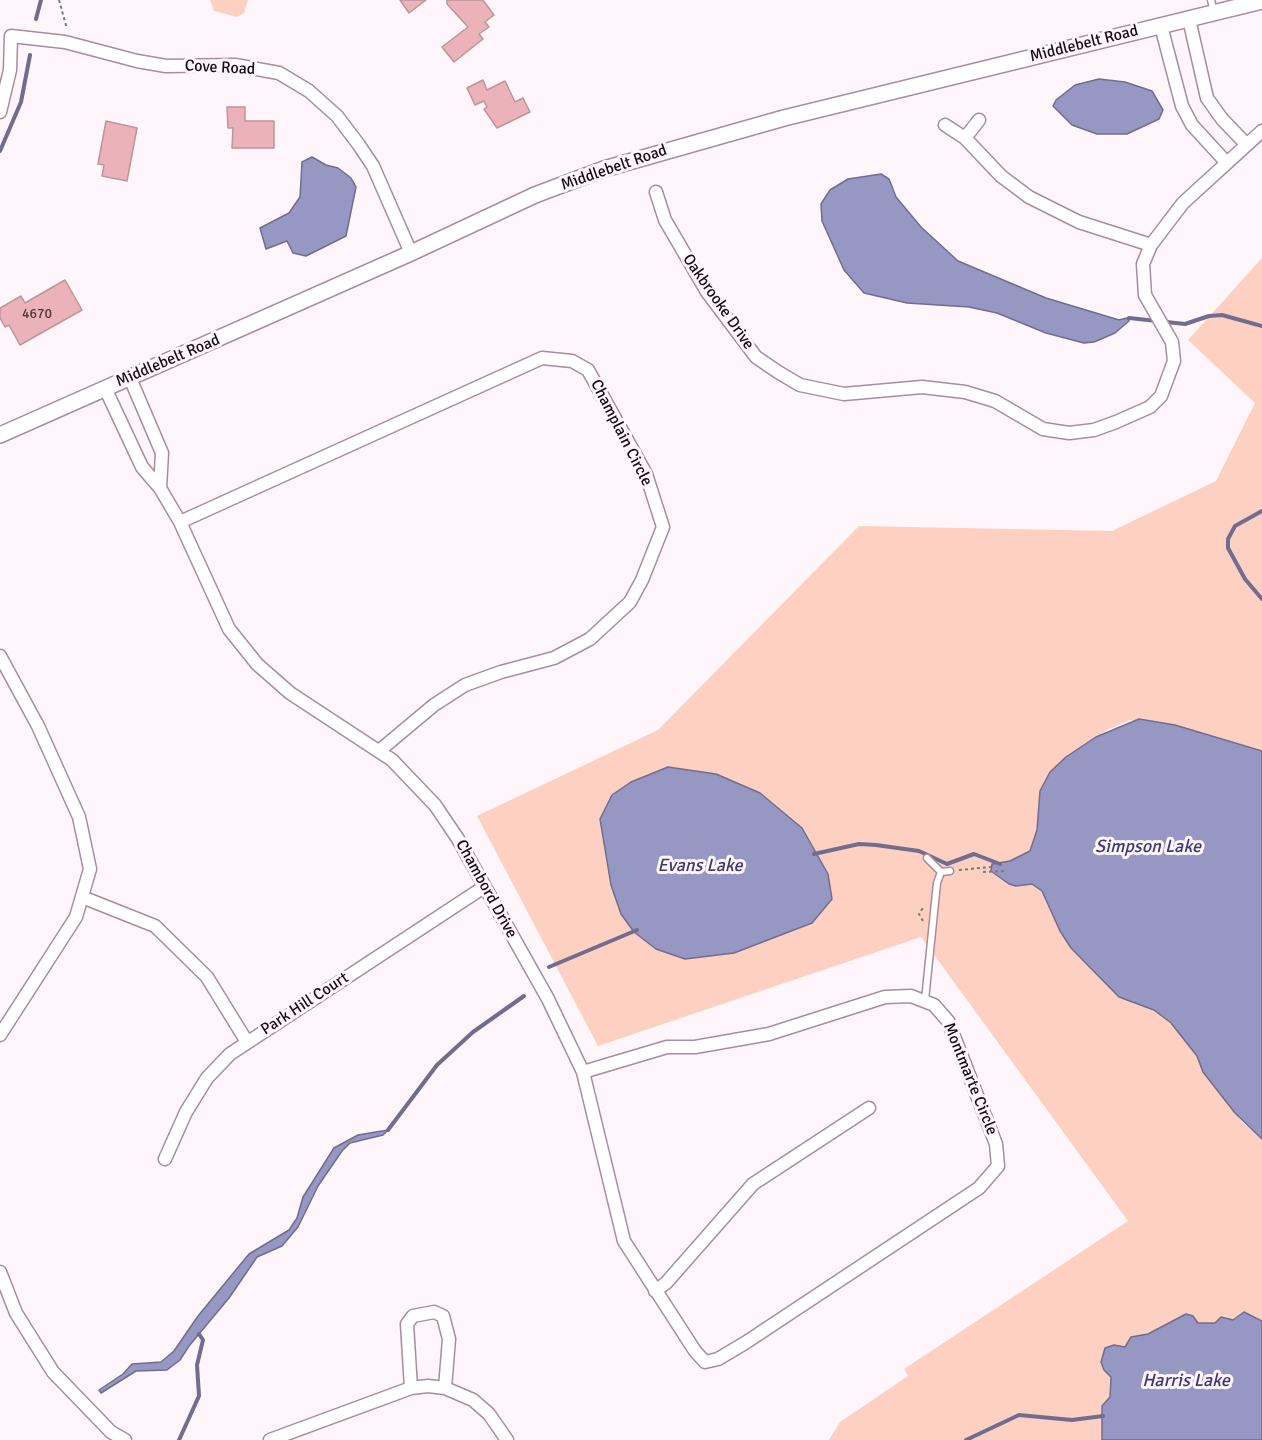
<!DOCTYPE html>
<html>
<head>
<meta charset="utf-8">
<style>
	body { margin:0 }
	canvas { display:block; background:#fef6fa }
</style>
</head>
<body>
<canvas width="1262" height="1440"></canvas>
<script>
const context = document.querySelector('canvas').getContext('2d');
context.lineJoin = 'round';
function fill(path, color) {
  context.fillStyle = color;
  context.fill(path, 'evenodd');
}
function toPath(rows) {
  const path = new Path2D();
  for (const r of rows) {
    path.moveTo(r[0], r[1]);
    for (let i = 2; i < r.length; i += 2) path.lineTo(r[i], r[i + 1]);
  }
  return path;
}
function stroke(path, color, width, dash) {
  context.strokeStyle = color;
  context.lineWidth = width;
  context.lineCap = dash ? 'butt' : 'round';
  context.setLineDash(dash || []);
  context.stroke(path);
}
function label(font, color, halo, rows, align = 'center') {
  context.font = font + ' Signika,sans-serif';
  context.lineWidth = 6;
  context.setLineDash([]);
  context.textBaseline = 'middle';
  context.strokeStyle = halo;
  context.fillStyle = color;
  for (const [text, x, y, turn = 0] of rows) {
    context.save();
    context.translate(x, y);
    context.rotate((+turn || 0) * Math.PI / 180);
    context.textAlign = isNaN(turn) ? turn : align;
    if (halo) context.strokeText(text, 0, 0);
    context.fillText(text, 0, 0);
    context.restore();
  }
}
fill(toPath([
	[210,0,248,0,244,13,237,17,214,11],
	[1262,258,1262,751,1175,725,1156,723,1131,720,1109,729,1066,757,1050,772,1040,791,1037,830,1030,851,1019,858,1000,864,1004,880,1009,884,1032,884,1042,891,1060,931,1071,948,1119,997,1154,1010,1179,1031,1197,1056,1203,1072,1242,1122,1262,1139,1262,1440,829,1440,840,1422,908,1376,904,1369,1128,1221,921,937,598,1046,477,816,658,730,859,526,1112,531,1216,481,1255,403,1188,340],
	[600,819,685,958,656,949,634,932,611,885]
]), '#fed0c1');
const water = toPath([
	[1099,79,1125,82,1152,91,1163,110,1159,119,1127,134,1097,134,1072,125,1053,106,1056,100,1075,85,1099,79],
	[312,157,326,165,338,168,351,178,356,187,346,236,306,256,293,253,287,241,266,249,260,228,289,213,300,197,302,162,312,157],
	[881,174,889,179,896,197,921,227,958,261,1046,298,1119,320,1127,318,1129,321,1115,333,1094,342,1084,343,1046,333,997,313,969,307,907,303,864,293,844,270,822,221,821,204,830,190,848,179,881,174],
	[1139,719,1175,725,1262,751,1262,1139,1235,1113,1203,1072,1197,1056,1171,1023,1154,1010,1119,997,1071,948,1060,931,1042,891,1032,884,1016,886,1009,884,991,871,992,864,1010,861,1030,851,1037,830,1040,791,1050,772,1066,757,1096,737,1139,719],
	[668,767,716,774,760,793,802,828,828,874,832,899,812,923,734,953,685,959,656,949,634,932,621,914,611,885,600,819,612,795,631,782,668,767],
	[388,1130,383,1135,350,1143,342,1151,318,1186,298,1227,282,1246,257,1257,229,1298,189,1346,180,1360,167,1370,136,1371,101,1393,99,1390,123,1374,132,1364,161,1362,174,1351,198,1316,249,1254,289,1230,297,1218,303,1197,334,1148,358,1135,388,1130],
	[1244,1312,1262,1321,1262,1440,1102,1440,1102,1406,1110,1397,1111,1377,1104,1370,1101,1362,1105,1348,1114,1345,1125,1347,1131,1337,1148,1334,1186,1314,1193,1316,1198,1323,1215,1323,1221,1317,1233,1320,1244,1312]
]);
fill(water, '#9797c4');
stroke(water, '#716d8f', 1.5);
stroke(toPath([
	[36,19,41,0],
	[0,151,21,102,30,55],
	[1129,318,1185,324,1209,316,1222,315,1262,326],
	[1262,511,1235,526,1228,539,1228,548,1245,579,1262,599],
	[814,854,859,844,876,845,919,851,947,864,974,854,1000,864],
	[549,967,637,930],
	[388,1130,437,1065,473,1032,524,996],
	[179,1440,199,1396,197,1365,203,1340,199,1334],
	[966,1440,1019,1415,1072,1420,1103,1416]
]), '#716d8f', 4);
const building = toPath([
	[400,0,426,0,409,13,400,0],
	[447,0,483,0,494,15,485,22,489,27,479,34,483,39,454,62,442,47,468,27,447,4,447,0],
	[483,80,487,90,505,81,515,102,523,98,530,112,497,128,484,109,487,107,484,101,475,105,467,88,483,80],
	[227,107,245,107,245,121,274,121,274,148,232,148,233,128,228,128,227,107],
	[106,121,137,128,127,181,102,176,104,165,98,164,106,121],
	[65,280,82,310,20,345,9,325,5,327,0,318,0,308,21,296,25,303,65,280]
]);
fill(building, '#ebb2b9');
stroke(building, '#bd959a', 1.5);
const service = toPath([
	[1211,0,1214,12],
	[927,858,941,872],
	[925,1000,937,883,941,872,950,871]
]);
const minor = toPath([
	[1189,19,1207,98,1222,119,1246,144],
	[1161,26,1182,106,1192,125,1226,162],
	[0,112,10,70,11,36,65,42,137,61,166,66,235,65,279,73,309,91,337,116,359,145,373,166,411,253],
	[945,125,965,138,1001,176,1029,197,1079,222,1151,245],
	[965,138,979,120],
	[656,192,665,220,707,292,756,357,778,372,800,385,844,394,922,387,965,392,995,401,1043,429,1069,433,1094,430,1116,422,1150,407,1161,396,1174,361,1172,342,1145,295,1143,264,1151,245,1183,203,1262,131],
	[130,378,162,453,160,488],
	[105,388,142,467,160,488,180,522,229,629,257,664,290,693,392,760,435,805,458,839,548,999,583,1072,624,1241,695,1351,705,1362,718,1359,745,1343,979,1188,998,1166,996,1144,948,1021,934,1005,911,996,885,997,769,1034,695,1047,667,1047,583,1072],
	[180,522,542,358,572,361,588,370,646,474,663,527,642,580,630,602,590,639,554,658,501,672,465,685,434,705,379,751],
	[0,656,38,726,79,817,90,869,76,917,0,1035],
	[82,897,155,926,207,977,247,1042],
	[165,1159,186,1112,207,1078,230,1054,484,887],
	[0,1272,16,1313,53,1372,111,1432,125,1440],
	[655,1291,666,1283,753,1184,869,1108],
	[411,1388,407,1324,413,1316,434,1312,443,1316,449,1339,445,1388],
	[270,1440,411,1388,428,1386,445,1388,473,1400,489,1414,507,1440]
]);
const tertiary = toPath([
	[0,435,411,253,535,195,604,169,784,118,1262,1]
]);
stroke(service, '#ac8b9f', 9);
stroke(minor, '#ac8b9f', 15);
stroke(tertiary, '#ac8b9f', 18);
stroke(toPath([
	[59,0,67,29],
	[959,870,991,867],
	[983,872,1004,871],
	[923,921,919,914,924,906]
]), '#80767c', 2, [3, 3]);
stroke(service, '#fff', 6);
stroke(minor, '#fff', 12);
stroke(tertiary, '#fff', 15);
label('14px', '#4c363c', null, [
	["4670",37,314]
]);
label('16px', '#170c13', '#fef6fa', [
	["Middlebelt Road",1084,44,-14],
	["Cove Road",220,68,3],
	["Middlebelt Road",614,168,-19],
	["Oakbrooke Drive",718,302,55],
	["Middlebelt Road",168,361,-23],
	["Champlain Circle",621,433,63],
	["Chambord Drive",486,889,61],
	["Park Hill Court",305,1004,-33],
	["Montmarte Circle",970,1079,68]
]);
label('italic 18px', '#3e3974', '#fef6fa', [
	["Simpson Lake",1148,847],
	["Evans Lake",700,866],
	["Harris Lake",1186,1381]
]);
</script>
</body>
</html>
